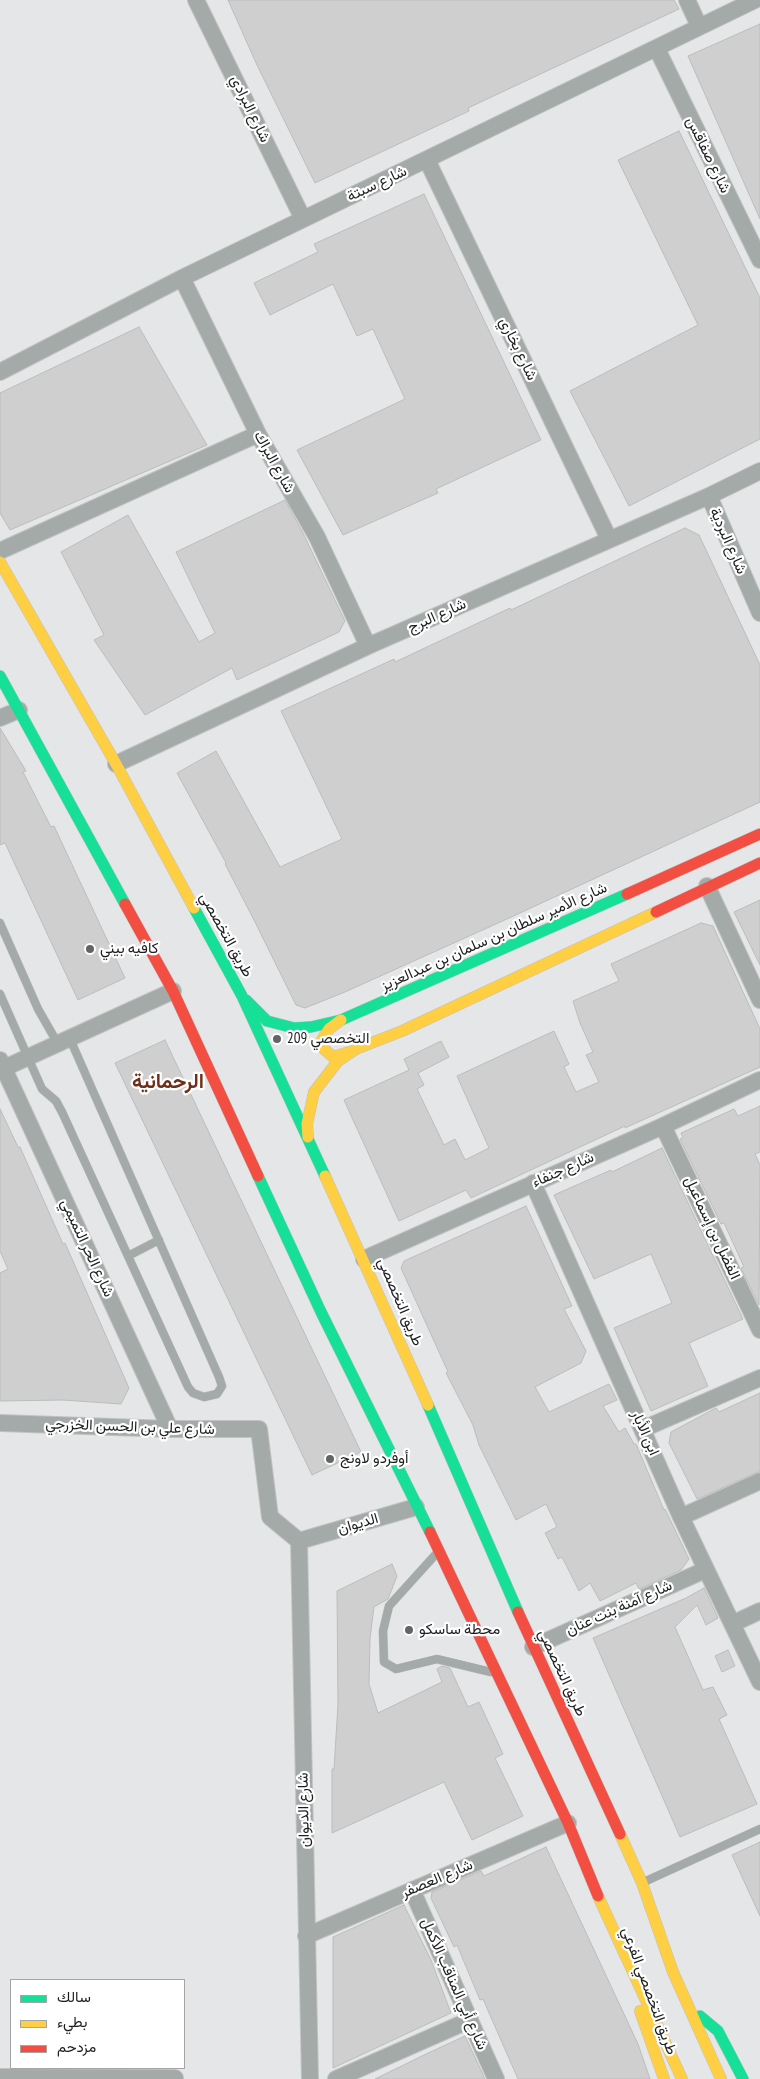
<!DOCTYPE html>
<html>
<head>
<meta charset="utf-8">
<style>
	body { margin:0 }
	#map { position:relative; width:760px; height:2079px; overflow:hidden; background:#e4e6e8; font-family:"PT Sans Narrow",Vazirmatn,sans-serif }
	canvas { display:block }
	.legend { position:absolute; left:10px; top:1979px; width:175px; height:90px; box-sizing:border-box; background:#fff; border:1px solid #a5a5a5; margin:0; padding:6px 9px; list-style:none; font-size:15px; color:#1d1e1f }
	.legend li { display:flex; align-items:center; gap:10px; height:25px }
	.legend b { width:25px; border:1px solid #a5a5a5 }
</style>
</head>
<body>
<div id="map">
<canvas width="760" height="2079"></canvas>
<ul class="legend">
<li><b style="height:6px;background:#16e098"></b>سالك</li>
<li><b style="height:6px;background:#ffcf43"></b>بطيء</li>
<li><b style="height:6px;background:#f24e42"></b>مزدحم</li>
</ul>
</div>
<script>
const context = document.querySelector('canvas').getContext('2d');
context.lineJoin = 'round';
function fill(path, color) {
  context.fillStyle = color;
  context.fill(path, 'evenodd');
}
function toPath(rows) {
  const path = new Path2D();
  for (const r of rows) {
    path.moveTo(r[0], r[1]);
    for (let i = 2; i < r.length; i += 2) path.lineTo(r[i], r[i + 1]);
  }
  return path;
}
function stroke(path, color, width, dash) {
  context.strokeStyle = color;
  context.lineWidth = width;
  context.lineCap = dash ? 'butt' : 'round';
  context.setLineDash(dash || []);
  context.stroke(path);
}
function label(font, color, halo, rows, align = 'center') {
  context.font = font + ' "PT Sans Narrow",Vazirmatn,sans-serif';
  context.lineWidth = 4.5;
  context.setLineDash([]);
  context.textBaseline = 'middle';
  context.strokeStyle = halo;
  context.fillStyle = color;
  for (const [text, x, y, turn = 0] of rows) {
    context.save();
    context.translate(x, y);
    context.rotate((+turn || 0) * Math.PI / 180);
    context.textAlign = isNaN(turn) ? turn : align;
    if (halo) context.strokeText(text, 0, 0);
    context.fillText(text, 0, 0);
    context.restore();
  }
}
const building = toPath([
	[228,0,674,0,679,9,468,108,469,111,315,183,257,65,228,0],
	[760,24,760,219,688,56,760,24],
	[679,131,760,298,760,439,629,506,570,391,698,325,618,160,679,131],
	[424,194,541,440,436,489,438,493,343,535,297,450,405,399,373,329,357,336,333,284,270,315,254,283,318,252,314,244,424,194],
	[139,327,207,445,10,530,0,513,0,393,139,327],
	[285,500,303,533,345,621,339,632,237,680,232,668,145,715,94,640,104,635,61,552,128,515,199,642,215,633,176,552,285,500],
	[685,528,699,535,760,665,760,802,507,919,345,992,305,1008,296,1005,254,920,225,864,226,863,177,773,216,751,280,867,342,839,281,711,394,659,395,662,510,608,511,610,685,528],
	[0,728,26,771,23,772,51,827,54,826,125,978,78,1000,5,843,0,845,0,728],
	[760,900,760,965,734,912,760,900],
	[701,923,713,926,760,1029,760,1067,625,1128,625,1126,471,1198,466,1190,399,1221,344,1100,409,1070,404,1059,441,1041,449,1057,418,1073,424,1085,417,1089,444,1145,455,1139,465,1160,489,1148,457,1076,554,1031,569,1064,564,1067,576,1092,599,1082,586,1055,593,1052,580,1023,573,1001,619,981,611,964,701,923],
	[165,1040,361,1452,312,1475,115,1063,165,1040],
	[760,1106,760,1152,755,1154,760,1165,759,1305,741,1268,744,1267,724,1223,721,1224,680,1139,683,1138,681,1133,734,1109,738,1116,760,1106],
	[0,1109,18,1147,20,1147,63,1244,65,1243,129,1388,121,1404,63,1400,0,1401,0,1273,8,1269,0,1251,0,1109],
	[662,1148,743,1319,689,1343,708,1386,651,1411,614,1328,672,1303,651,1254,594,1279,554,1195,611,1170,612,1172,662,1148],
	[526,1206,572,1306,564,1309,586,1351,581,1363,535,1387,549,1412,609,1384,617,1400,603,1406,619,1432,625,1428,634,1444,636,1444,664,1510,665,1509,689,1559,681,1570,639,1589,636,1583,600,1601,590,1583,579,1591,562,1557,558,1559,545,1533,557,1527,546,1504,516,1520,479,1445,473,1425,446,1373,448,1372,401,1268,404,1261,526,1206],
	[760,1393,760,1471,697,1499,669,1443,671,1432,716,1408,719,1412,760,1393],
	[392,1564,397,1576,388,1599,374,1607,370,1638,369,1684,378,1713,442,1682,437,1669,442,1666,450,1668,468,1707,479,1702,503,1754,495,1758,523,1816,472,1840,444,1782,332,1833,332,1769,334,1769,338,1704,337,1591,392,1564],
	[704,1588,718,1618,706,1625,697,1605,675,1627,703,1690,713,1687,727,1715,719,1719,757,1804,680,1837,593,1638,686,1598,704,1588],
	[728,1650,735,1666,722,1672,715,1656,728,1650],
	[760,1842,760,1916,732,1855,760,1842],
	[546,1847,638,2044,650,2079,518,2079,483,1999,480,2000,457,1945,454,1947,431,1898,432,1892,481,1871,484,1876,546,1847],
	[404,1905,431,1960,451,2013,333,2068,333,1937,404,1905],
	[465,2036,485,2079,375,2079,424,2055,465,2036]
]);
fill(building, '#cfcfcf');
stroke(building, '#bbbcbc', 1);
const lane = toPath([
	[0,923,38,1009,58,1044],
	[0,994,42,1089,56,1101,62,1112,188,1387,193,1393,204,1397,217,1394,222,1386,219,1377,70,1039],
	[128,1256,159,1240],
	[436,1554,389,1606,383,1631,384,1662,396,1669,437,1659,491,1672],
	[646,1881,760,1829]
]);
const street = toPath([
	[196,0,303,219],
	[687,0,699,26],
	[657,49,760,260],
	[427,160,609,539],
	[182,278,258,434,317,537,368,646],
	[0,372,182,278,755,0],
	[709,496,760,613],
	[0,551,258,434],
	[0,718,19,710],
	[116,764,368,646,709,496,760,471],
	[707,886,760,1000],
	[0,1060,170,1429],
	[0,1070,173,991],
	[663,1126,760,1330],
	[533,1183,681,1517,760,1682],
	[364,1259,663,1126,760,1080],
	[0,1423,170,1429,259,1429,270,1517,299,1541],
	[643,1429,760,1378],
	[681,1517,760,1481],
	[299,1541,310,2079],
	[299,1541,416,1507],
	[732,1624,760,1611],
	[533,1647,705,1570],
	[412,1890,496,2079],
	[306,1936,568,1823],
	[0,2077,175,2078],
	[336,2079,470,2020]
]);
const fast = toPath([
	[0,676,125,904],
	[194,908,242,996,325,1176],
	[246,1000,267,1021,294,1028,311,1027,341,1020,627,894],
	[258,1176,321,1312,430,1532],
	[428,1405,518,1612],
	[700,2016,718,2031,743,2079]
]);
const slow = toPath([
	[0,562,116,764,194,908],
	[341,1020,329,1029,322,1040,324,1049,333,1057,353,1051],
	[308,1137,307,1124,314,1092,338,1061,356,1049,402,1031,656,912],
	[325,1176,428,1405],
	[620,1834,642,1883,673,1972,721,2079],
	[598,1896,682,2079],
	[640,2011,664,2079]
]);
const jam = toPath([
	[627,894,760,834],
	[125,904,173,991,258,1176],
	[656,912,760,863],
	[430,1532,568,1823,598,1896],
	[518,1612,620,1834]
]);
stroke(lane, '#c1c2c3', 9);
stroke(street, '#c1c2c3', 18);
stroke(fast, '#c1c2c3', 12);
stroke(slow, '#c1c2c3', 12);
stroke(jam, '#c1c2c3', 12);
stroke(lane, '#a3aaa7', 8);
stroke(street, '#a3aaa7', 16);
stroke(fast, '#16e098', 11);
stroke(slow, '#ffcf43', 11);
stroke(jam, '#f24e42', 11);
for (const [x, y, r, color] of [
	[90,949,5,"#636465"],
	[277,1039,5,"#636465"],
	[330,1459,5,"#636465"],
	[409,1630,5,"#636465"]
]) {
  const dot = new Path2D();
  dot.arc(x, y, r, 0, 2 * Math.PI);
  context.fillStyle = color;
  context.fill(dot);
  stroke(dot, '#fff', 2);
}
label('15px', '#1d1e1f', '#fff', [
	["شارع البرادي",250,109,64],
	["شارع صفاقس",708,155,64],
	["شارع سبتة",377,184,-25],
	["شارع بخاري",518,349,64],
	["شارع البراك",274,462,61],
	["شارع البردية",728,541,66],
	["شارع البرج",437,616,-24],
	["طريق التخصصي",226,935,61],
	["شارع الأمير سلطان بن سلمان بن عبدالعزيز",494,937,-24],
	["شارع جنفاء",563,1170,-24],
	["الفضل بن إسماعيل",712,1228,65],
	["شارع الحر التميمي",87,1248,65],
	["طريق التخصصي",400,1302,67],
	["شارع علي بن الحسن الخزرجي",130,1427,2],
	["ابن الأبار",645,1433,66],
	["الديوان",358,1524,-16],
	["شارع آمنة بنت عنان",619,1608,-24],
	["طريق التخصصي",562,1673,65],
	["شارع الديوان",304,1810,-91],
	["شارع العصفر",437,1879,-23],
	["شارع أبي المناقب الأكمل",454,1984,66],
	["طريق التخصصي الفرعي",649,1991,70]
]);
label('15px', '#1d1e1f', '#fff', [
	["كافيه بيني",100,949],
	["التخصصي 209",287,1039],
	["أوفردو لاونج",340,1459],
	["محطة ساسكو",419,1630]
], 'left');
label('bold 20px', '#702e18', '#fff', [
	["الرحمانية",168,1082]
]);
</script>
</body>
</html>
